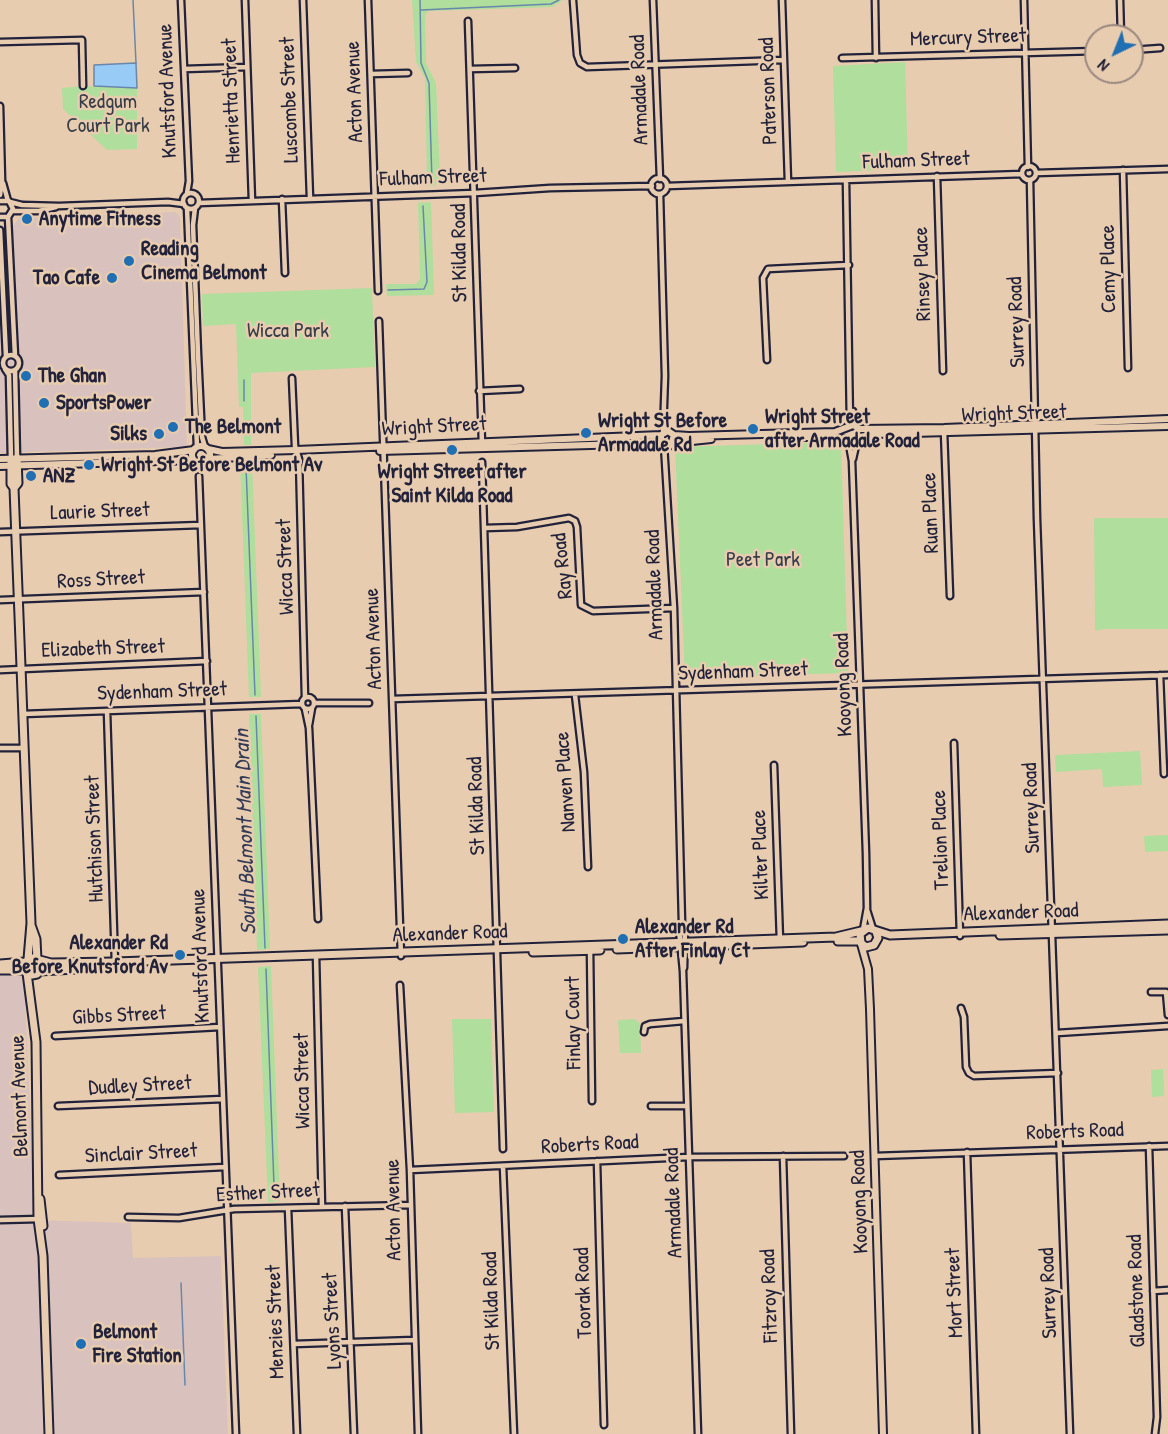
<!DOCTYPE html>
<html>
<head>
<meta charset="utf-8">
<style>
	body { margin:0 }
	#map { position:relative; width:1168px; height:1434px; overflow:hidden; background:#e8ccaf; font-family:"Patrick Hand",sans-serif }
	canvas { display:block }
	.north { position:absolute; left:1084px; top:24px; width:60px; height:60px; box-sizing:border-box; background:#e8ccaf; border:2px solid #998881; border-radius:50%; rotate:223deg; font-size:16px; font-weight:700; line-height:24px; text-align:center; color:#22223b }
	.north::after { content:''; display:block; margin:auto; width:21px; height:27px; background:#1f6fb2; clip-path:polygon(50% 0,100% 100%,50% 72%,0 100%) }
</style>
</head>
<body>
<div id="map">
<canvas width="1168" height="1434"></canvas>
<div class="north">N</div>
</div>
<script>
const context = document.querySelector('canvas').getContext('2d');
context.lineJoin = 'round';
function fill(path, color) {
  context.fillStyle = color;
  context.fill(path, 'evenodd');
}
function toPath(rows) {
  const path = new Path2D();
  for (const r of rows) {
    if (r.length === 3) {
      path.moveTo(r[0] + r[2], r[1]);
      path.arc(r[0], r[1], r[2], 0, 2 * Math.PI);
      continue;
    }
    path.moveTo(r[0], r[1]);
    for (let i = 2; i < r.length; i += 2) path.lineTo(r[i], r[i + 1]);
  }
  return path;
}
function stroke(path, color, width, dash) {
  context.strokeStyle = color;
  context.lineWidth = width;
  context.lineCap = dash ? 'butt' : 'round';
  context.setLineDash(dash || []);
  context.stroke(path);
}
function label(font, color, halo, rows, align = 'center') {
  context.font = font + ' "Patrick Hand",sans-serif';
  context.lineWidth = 5;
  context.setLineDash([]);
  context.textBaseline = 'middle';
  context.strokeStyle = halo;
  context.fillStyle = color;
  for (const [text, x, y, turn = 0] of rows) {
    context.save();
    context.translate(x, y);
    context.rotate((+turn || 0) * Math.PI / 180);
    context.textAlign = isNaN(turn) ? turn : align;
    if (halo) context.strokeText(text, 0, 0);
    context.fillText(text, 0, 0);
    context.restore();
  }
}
fill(toPath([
	[176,212,180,217,187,447,0,453,0,226,13,226,19,218],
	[24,972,35,1220,131,1223,133,1258,221,1256,228,1434,0,1434,0,974]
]), '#d9c2bd');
fill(toPath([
	[412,0,563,0,552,7,428,11,425,15,426,63,436,83,440,177,435,186,427,186,425,78,416,62],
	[905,62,908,169,836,172,833,66],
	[83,86,137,88,137,149,107,150,63,109,62,88],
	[431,202,434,295,387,296,386,284,416,284,420,279,418,203],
	[372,288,375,367,251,373,251,445,244,445,243,407,239,407,236,324,203,326,202,294],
	[841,442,848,673,685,678,675,447],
	[240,462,252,462,261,697,249,697],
	[1094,518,1168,518,1168,629,1104,629,1095,631],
	[249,714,261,714,270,949,257,950],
	[1140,751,1142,785,1103,787,1102,769,1056,772,1055,755],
	[1168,835,1168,851,1145,852,1144,836],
	[271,966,280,1201,268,1202,258,967],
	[452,1019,491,1019,494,1112,455,1113],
	[634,1019,640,1023,641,1053,620,1053,618,1020],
	[1163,1069,1164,1096,1152,1097,1151,1070]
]), '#b0de9d');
const water = toPath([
	[136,63,137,88,94,86,94,65,136,63]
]);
fill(water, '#98cbf6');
stroke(water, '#6987ab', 1.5);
stroke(toPath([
	[133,0,136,63],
	[420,0,421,63,429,83,432,182],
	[421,10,551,4,559,0],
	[388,290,424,289,427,282,423,206],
	[244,401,244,380],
	[246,467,255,695],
	[256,716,265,948],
	[266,969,274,1186],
	[181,1283,185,1385]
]), '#6987ab', 1.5);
const minor = toPath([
	[181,0,189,181,187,193],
	[245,0,252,201],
	[303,0,310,198],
	[368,0,378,291],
	[653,0,660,179],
	[782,0,788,182],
	[875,0,876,58],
	[1024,0,1028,167],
	[1120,0,1121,36],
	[573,1,577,55,580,63,587,67,784,60],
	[468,21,482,444],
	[0,42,82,40,83,86],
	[1132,50,1160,48],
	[842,58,1096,51],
	[184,69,247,67],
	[470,69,515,68],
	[371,74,408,73],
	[0,106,2,180,0,195],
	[1029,173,7],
	[1123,170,1128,368],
	[1036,173,1168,169],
	[937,176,943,371],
	[659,186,8],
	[1030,180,1037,519,1070,1434],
	[846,181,850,425],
	[3,183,8,201],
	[667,186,1022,174],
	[191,201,8],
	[660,194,665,376,663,433],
	[282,199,285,273],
	[0,201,9,201,13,209,8,217,0,217],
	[10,202,22,205,59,206,168,202,184,204],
	[199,203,475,193,550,188,652,186],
	[187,208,197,447],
	[195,208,193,225,198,354,202,437,205,447],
	[13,211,39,211,56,207],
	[8,217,15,356],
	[0,230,6,356],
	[379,321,401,956],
	[11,363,8],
	[767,360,763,278,768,269,849,265],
	[5,369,9,375,11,459],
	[15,370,17,458],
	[292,378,295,446,299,459,305,698],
	[479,391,520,389],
	[853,411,857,426],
	[944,431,950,596],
	[848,439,852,461,866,853,867,908,863,930],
	[664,445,674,608,682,923,679,929,683,971,698,1434],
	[853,459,857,441],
	[482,462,503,1149],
	[199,476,236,1434],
	[485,528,517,527,569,518,575,521,577,527,581,605,593,611,674,608],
	[0,532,201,525],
	[0,600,204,592],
	[0,670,207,661],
	[1160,675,1164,774],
	[575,695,584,772,588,867],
	[308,703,6],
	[392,699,1168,675],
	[315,703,369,703],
	[305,709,309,728,318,919],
	[107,711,115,964],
	[23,714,302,704],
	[309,725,312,708],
	[954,743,960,936],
	[0,748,24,748],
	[774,765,780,941],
	[867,910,873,929],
	[682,923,685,928,684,968],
	[590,948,592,1101],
	[316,955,322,1207],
	[400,985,410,1170,418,1434],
	[1151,992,1166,992,1168,1015],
	[961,1008,964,1017,966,1067,969,1073,974,1076,1058,1073],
	[644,1032,645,1026,650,1024,684,1021],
	[1057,1033,1168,1026],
	[55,1036,220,1027],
	[58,1106,223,1099],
	[651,1106,687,1106],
	[1149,1146,1157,1417,1155,1434],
	[967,1152,976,1434],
	[783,1156,791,1434],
	[875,1156,1168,1146],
	[597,1161,604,1425],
	[503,1166,514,1434],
	[410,1170,689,1157,844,1156],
	[59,1175,225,1167],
	[345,1206,354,1434],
	[288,1208,297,1434],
	[128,1217,179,1218,234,1209,410,1205],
	[0,1220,40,1219],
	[1153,1291,1168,1290],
	[294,1344,414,1340]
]);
const tertiary = toPath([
	[674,435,671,445,666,446,661,443,661,435,668,431,674,435,689,436,835,432,853,425,860,429,944,428,1168,419],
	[794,437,831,437,855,441,860,437,876,434,1168,426],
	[673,443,711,439],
	[201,455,9],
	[208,449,222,452,296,450,661,435],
	[380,451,661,443],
	[0,459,155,455,194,450],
	[209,459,271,455],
	[0,466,194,460],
	[861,944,868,969,870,1009,883,1434]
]);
const secondary = toPath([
	[11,459,11,484,14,488,31,923,28,959],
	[14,488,18,483,17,458],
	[31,925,36,939,37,960],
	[876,932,878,938,874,945,866,947,861,943,860,934,868,928,890,935,1168,924],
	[1000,935,1168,930],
	[838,941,860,941],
	[617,949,803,942],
	[533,952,600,950],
	[39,961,41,968,37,974,32,975,26,972,25,962,32,958,51,963,115,962,836,937,861,931],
	[0,964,25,962],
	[0,970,25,970],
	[39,971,132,966],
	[27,973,36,1042,38,1219,43,1256,49,1434],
	[40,1199,43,1226]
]);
stroke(minor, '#22223b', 9);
stroke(tertiary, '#22223b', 10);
stroke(secondary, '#22223b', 11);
stroke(minor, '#e8ccaf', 4.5);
stroke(tertiary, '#e8ccaf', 6);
stroke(secondary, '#e8ccaf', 7);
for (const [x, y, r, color] of [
	[27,219,6,"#1f6fb2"],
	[129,261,6,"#1f6fb2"],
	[112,278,6,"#1f6fb2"],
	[26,376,6,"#1f6fb2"],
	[44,403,6,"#1f6fb2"],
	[173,427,6,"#1f6fb2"],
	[753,429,6,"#1f6fb2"],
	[586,433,6,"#1f6fb2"],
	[159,434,6,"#1f6fb2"],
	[452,450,6,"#1f6fb2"],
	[89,465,6,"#1f6fb2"],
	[31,476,6,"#1f6fb2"],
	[623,939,6,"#1f6fb2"],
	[180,955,6,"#1f6fb2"],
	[81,1344,6,"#1f6fb2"]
]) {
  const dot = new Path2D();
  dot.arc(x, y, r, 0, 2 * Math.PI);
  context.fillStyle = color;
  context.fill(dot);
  stroke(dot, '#e8ccaf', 2);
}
label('21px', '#22223b', '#e8ccaf', [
	["Mercury Street",968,38,-2],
	["Armadale Road",640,90,-92],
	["Knutsford Avenue",168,91,-92],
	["Paterson Road",769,91,-92],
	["Acton Avenue",355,92,-92],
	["Luscombe Street",290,100,-92],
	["Henrietta Street",232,101,-92],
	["Fulham Street",916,161,-2],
	["Fulham Street",433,178,-2],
	["St Kilda Road",460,253,-91],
	["Cemy Place",1109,269,-91],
	["Rinsey Place",923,274,-92],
	["Surrey Road",1017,322,-92],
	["Wright Street",1014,414,-2],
	["Wright Street",434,427,-3],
	["Laurie Street",100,512,-2],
	["Ruan Place",931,513,-92],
	["Ray Road",563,566,-96],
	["Wicca Street",286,567,-92],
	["Ross Street",101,580,-3],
	["Armadale Road",655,585,-92],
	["Acton Avenue",374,639,-92],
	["Elizabeth Street",103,649,-2],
	["Sydenham Street",743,672,-2],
	["Kooyong Road",844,685,-92],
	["Sydenham Street",162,692,-2],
	["Nanven Place",566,782,-94],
	["St Kilda Road",477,806,-92],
	["Surrey Road",1032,808,-92],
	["Hutchison Street",95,839,-92],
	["Trelion Place",941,840,-92],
	["Kilter Place",761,855,-92],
	["Alexander Road",1021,913,-2],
	["Alexander Road",450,934,-2],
	["Knutsford Avenue",201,956,-92],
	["Gibbs Street",119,1016,-3],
	["Finlay Court",574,1023,-91],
	["Wicca Street",303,1081,-91],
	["Dudley Street",140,1086,-3],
	["Belmont Avenue",20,1096,-92],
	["Roberts Road",1075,1132,-2],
	["Roberts Road",590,1145,-3],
	["Sinclair Street",141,1154,-3],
	["Esther Street",268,1193,-3],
	["Kooyong Road",860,1202,-92],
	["Armadale Road",674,1203,-92],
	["Acton Avenue",394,1210,-91],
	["Gladstone Road",1137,1291,-92],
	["Toorak Road",584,1293,-92],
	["Mort Street",955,1293,-92],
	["Surrey Road",1049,1293,-92],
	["Fitzroy Road",770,1296,-92],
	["St Kilda Road",492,1301,-92],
	["Lyons Street",333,1321,-93],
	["Menzies Street",276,1322,-92]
]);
label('21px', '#373e4a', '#e8ccaf', [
	["Redgum",108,102],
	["Court Park",108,126],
	["Wicca Park",288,331],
	["Peet Park",763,560]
]);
label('bold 21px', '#22223b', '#e8ccaf', [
	["Anytime Fitness",39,219],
	["Reading",141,249],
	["Cinema Belmont",141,273],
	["Tao Cafe",100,278,"right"],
	["The Ghan",38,376],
	["SportsPower",56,403],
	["Wright Street",765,417],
	["after Armadale Road",765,441],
	["Wright St Before",598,421],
	["Armadale Rd",598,445],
	["The Belmont",185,427],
	["Silks",147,434,"right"],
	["Wright St Before Belmont Av",101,465],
	["Wright Street after",452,472,"center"],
	["Saint Kilda Road",452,496,"center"],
	["ANZ",43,476],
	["Alexander Rd",635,927],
	["After Finlay Ct",635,951],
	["Alexander Rd",168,943,"right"],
	["Before Knutsford Av",168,967,"right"],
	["Belmont",93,1332],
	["Fire Station",93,1356]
], 'left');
label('italic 22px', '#343b57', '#e8ccaf', [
	["South Belmont Main Drain",246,832,-92]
]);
</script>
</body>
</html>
